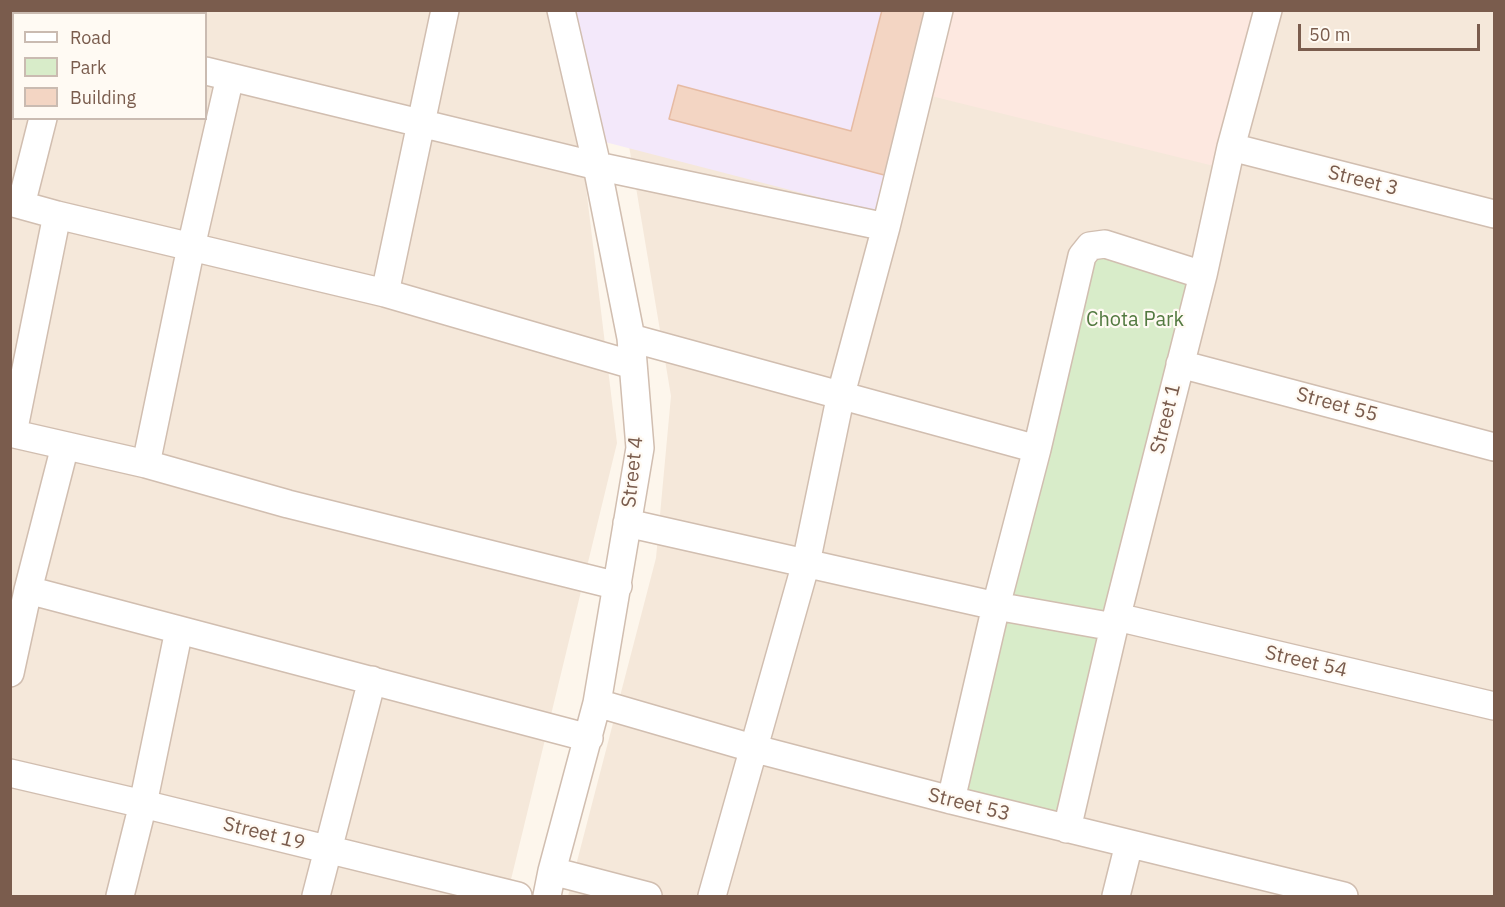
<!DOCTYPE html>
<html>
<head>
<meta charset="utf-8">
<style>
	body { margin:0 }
	#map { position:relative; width:1505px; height:907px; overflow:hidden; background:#fdf6ec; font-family:"IBM Plex Sans",sans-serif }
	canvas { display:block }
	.frame { position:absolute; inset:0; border:12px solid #7a5c4d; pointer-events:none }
	.legend { position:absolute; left:12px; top:12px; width:195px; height:108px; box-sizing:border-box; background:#fffaf3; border:2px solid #cabbb1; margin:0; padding:8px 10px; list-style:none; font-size:18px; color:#7a5c4d }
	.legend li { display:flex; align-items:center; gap:12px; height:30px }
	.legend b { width:30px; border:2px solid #cabbb1 }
	.scale { position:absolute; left:1298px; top:24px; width:182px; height:27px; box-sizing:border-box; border:3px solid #7a5c4d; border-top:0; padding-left:8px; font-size:18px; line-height:21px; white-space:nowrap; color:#7a5c4d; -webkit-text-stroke:4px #fffaf3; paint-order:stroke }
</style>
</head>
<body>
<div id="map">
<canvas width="1505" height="907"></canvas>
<div class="frame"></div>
<ul class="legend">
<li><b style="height:8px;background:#fff"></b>Road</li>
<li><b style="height:16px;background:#d8ecc9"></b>Park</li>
<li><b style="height:16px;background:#f3d5c3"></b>Building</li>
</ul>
<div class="scale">50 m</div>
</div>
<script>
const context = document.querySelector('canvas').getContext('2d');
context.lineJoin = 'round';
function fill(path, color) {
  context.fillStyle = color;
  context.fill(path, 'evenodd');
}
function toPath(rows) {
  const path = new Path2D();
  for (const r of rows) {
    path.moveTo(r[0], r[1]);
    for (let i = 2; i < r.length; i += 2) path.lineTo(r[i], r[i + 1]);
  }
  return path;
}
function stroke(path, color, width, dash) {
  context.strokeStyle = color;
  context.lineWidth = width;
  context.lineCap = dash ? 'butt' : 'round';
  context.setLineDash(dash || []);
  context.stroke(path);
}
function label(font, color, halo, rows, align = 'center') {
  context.font = font + ' "IBM Plex Sans",sans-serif';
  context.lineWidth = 4.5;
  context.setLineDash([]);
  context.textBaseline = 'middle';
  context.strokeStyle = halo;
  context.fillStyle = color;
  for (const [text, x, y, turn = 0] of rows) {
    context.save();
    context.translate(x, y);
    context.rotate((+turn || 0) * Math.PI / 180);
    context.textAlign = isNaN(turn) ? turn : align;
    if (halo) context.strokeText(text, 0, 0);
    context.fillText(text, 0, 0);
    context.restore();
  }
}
fill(toPath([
	[10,11,550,11,585,179,617,443,507,896,11,896],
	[14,14,206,14,206,118,14,118],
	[599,11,1494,11,1494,896,568,896,656,558,671,396,624,116]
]), '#f5e8da');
fill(toPath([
	[948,11,1268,11,1230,170,927,95]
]), '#fde8e0');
fill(toPath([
	[574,11,931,11,879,213,605,142]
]), '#f3e8fa');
fill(toPath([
	[1096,253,1201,279,1063,821,960,796]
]), '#d8ecc9');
const building = toPath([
	[882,10,931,10,888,176,669,119,678,85,851,131,882,10]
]);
fill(building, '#f3d5c3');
stroke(building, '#e6bba3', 1.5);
const minor = toPath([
	[189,14,190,10],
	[10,25,14,26],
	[206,71,597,166,886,227],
	[1231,147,1494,214],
	[10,202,57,215,385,293,633,365],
	[21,205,43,118],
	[385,293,445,10],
	[631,338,1037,449],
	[1180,364,1494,447],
	[10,433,146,464,288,504,618,586],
	[13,433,57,215],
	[146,464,191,247,230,77],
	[627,523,996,606,1114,627],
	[28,590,589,738],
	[1117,617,1494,706],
	[10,673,28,590,65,446],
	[597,703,752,748,951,800,1344,896],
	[10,773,143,804,518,896],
	[951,800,996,606,1037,449,1082,256,1090,246,1105,244,1203,275],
	[1067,829,1114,627,1203,275,1231,147,1268,10],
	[552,871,648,896],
	[120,896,143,804,179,630],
	[316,896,372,680],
	[547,896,552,871,597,703,640,448,631,338,597,166,561,10],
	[712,896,806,563,841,394,886,227,939,10],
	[1116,896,1129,844]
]);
stroke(minor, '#d1beb0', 30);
stroke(minor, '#fff', 27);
label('20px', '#7a5c4d', '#fffaf3', [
	["Street 3",1363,181,14],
	["Street 55",1337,405,15],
	["Street 1",1166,419,-76],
	["Street 4",633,472,-84],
	["Street 54",1306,662,13],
	["Street 53",969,805,14],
	["Street 19",264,834,14]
]);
label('20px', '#537a41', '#fffaf3', [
	["Chota Park",1135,320]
]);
</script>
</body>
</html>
